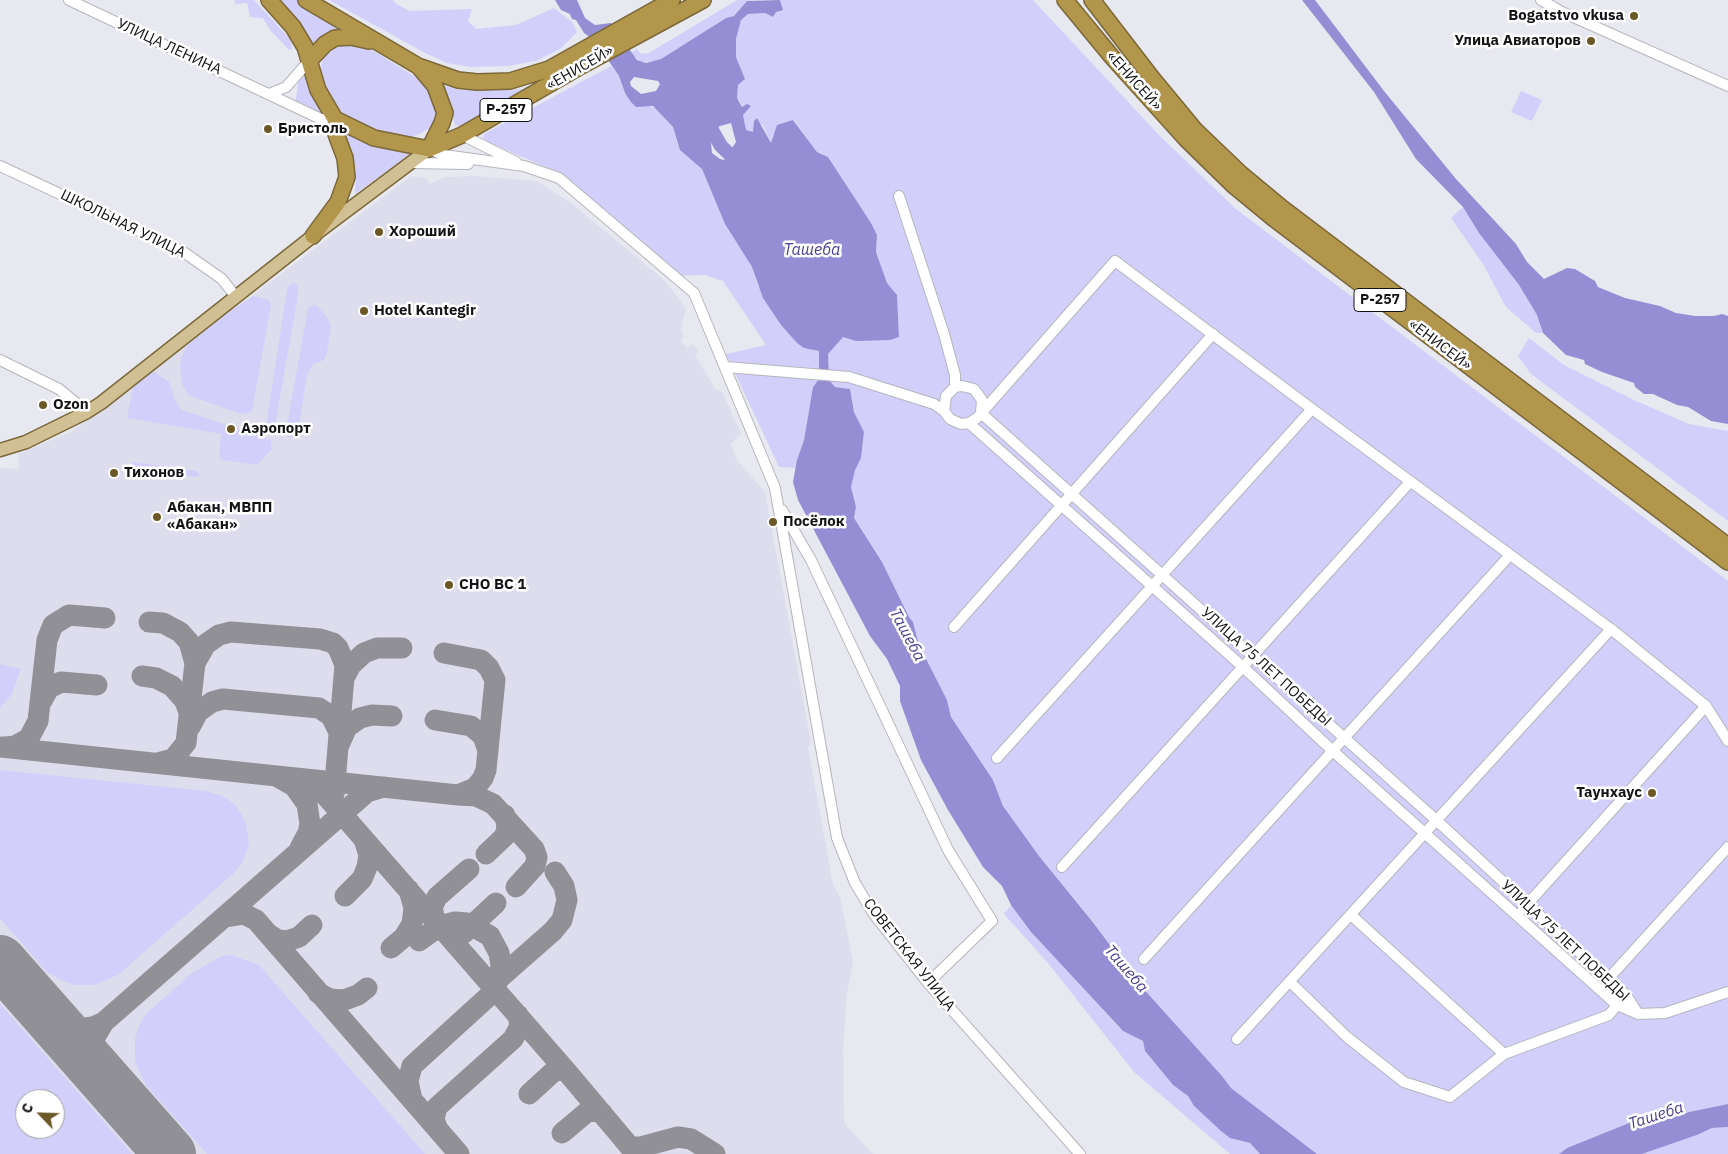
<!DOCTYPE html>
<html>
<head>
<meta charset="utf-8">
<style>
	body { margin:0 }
	#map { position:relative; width:1728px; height:1154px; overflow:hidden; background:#e8e8f0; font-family:"IBM Plex Sans",sans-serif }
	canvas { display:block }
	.north { position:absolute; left:15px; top:1089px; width:50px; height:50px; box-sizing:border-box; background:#fff; border:1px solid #a1a1a2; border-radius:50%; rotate:294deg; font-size:14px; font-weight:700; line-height:20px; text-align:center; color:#141417 }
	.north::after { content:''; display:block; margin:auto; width:18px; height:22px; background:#6a5826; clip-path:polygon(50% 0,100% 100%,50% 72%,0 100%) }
</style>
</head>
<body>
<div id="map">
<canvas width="1728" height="1154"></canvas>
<div class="north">С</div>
</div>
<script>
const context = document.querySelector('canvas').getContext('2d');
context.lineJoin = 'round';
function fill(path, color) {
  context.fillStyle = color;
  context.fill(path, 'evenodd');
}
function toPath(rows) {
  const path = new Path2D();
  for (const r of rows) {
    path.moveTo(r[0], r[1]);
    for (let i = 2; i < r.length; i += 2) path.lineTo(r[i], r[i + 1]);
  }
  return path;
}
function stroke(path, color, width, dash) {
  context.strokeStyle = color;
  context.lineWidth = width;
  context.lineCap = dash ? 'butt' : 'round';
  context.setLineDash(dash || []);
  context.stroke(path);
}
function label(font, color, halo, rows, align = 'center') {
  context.font = font + ' "IBM Plex Sans",sans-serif';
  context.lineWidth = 5;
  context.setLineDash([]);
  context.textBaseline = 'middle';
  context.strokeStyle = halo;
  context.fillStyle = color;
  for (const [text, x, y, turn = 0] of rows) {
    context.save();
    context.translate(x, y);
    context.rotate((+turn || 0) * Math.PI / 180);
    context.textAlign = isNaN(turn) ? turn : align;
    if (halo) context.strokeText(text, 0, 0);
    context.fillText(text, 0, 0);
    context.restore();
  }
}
fill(toPath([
	[411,176,426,178,430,184,445,177,475,176,537,181,571,203,664,280,686,308,681,331,684,337,681,341,687,348,692,344,698,351,695,355,716,390,722,391,741,434,731,444,736,459,765,492,811,742,808,747,833,885,840,897,853,962,847,993,843,1047,844,1123,873,1154,0,1154,0,468,19,469,18,454,71,432],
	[25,1099,55,1099,55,1129,25,1129]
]), '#dedded');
fill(toPath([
	[235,0,254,0,291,40,292,49,289,50,270,30,263,18,250,17,247,3,235,4],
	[277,0,298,0,358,34,322,38,311,46],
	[329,0,393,0,396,4,410,11,472,9,468,21,476,29,516,25,554,8,572,22,577,32,560,49,536,61,508,66,471,67,447,63,425,53],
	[737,0,754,0,747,1,735,16,726,18,658,61,641,62,631,53,637,49,641,54,649,53],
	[780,0,1033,0,1159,135,1236,209,1728,581,1728,1104,1689,1112,1669,1119,1639,1119,1567,1148,1559,1154,1317,1154,1231,1088,1222,1076,1141,986,1092,920,1039,856,1003,806,993,780,951,717,947,700,919,645,913,622,909,617,882,562,854,518,856,507,851,487,855,469,861,458,864,432,854,412,850,389,835,387,829,380,827,354,843,336,899,337,897,295,887,283,876,252,877,235,871,223,828,157,817,152,794,120,773,135,771,144,763,125,754,121,754,133,746,130,743,115,746,111,737,98,738,85,745,79,736,57,736,39,741,20,748,14,765,13,773,17,781,4],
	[346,42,367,47,422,81,430,89,439,109,436,125,413,137,401,138,373,131,347,118,329,97,321,78,320,69,325,52,330,47],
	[611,66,619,76,625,93,647,106,658,109,673,127,678,144,702,169,725,224,752,267,757,283,781,325,797,343,819,350,819,379,813,387,804,440,797,460,797,468,779,467,726,354,766,345,723,281,704,275,676,276,574,185,550,169,483,140,484,134],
	[305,69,324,117,295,104,299,78],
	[554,74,461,127,455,125,450,108,438,84,460,90,508,90,522,89],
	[1521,91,1542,100,1532,121,1511,112],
	[339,130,367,143,411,154,355,194,356,171,352,157],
	[1463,207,1488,245,1519,285,1537,315,1543,333,1536,333,1506,307,1483,264,1451,218],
	[293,283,298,286,298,295,275,426,270,430,266,425,286,296,288,287],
	[253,296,269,300,271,305,252,412,241,414,188,395,182,384,180,366,182,356,187,346,219,318],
	[315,304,328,318,331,326,327,353,324,360,313,364,307,375,298,432,296,437,291,438,288,437,286,431,308,308],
	[1529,338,1564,365,1634,400,1689,424,1728,431,1728,521,1531,374,1518,356],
	[153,371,169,382,175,401,182,410,271,440,272,449,257,465,223,460,219,458,221,434,127,418,133,387],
	[133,462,197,471,200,475,195,477,135,468,131,465],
	[0,664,21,669,12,694,0,708],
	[0,770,206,791,225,797,237,807,246,823,249,844,243,861,234,873,118,975,94,985,74,985,61,980,47,972,0,918],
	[1011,905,1031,932,1115,1023,1123,1031,1143,1041,1145,1051,1152,1060,1173,1085,1188,1096,1194,1106,1230,1138,1250,1143,1260,1154,1230,1154,1134,1072,1048,963,1004,914],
	[231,955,259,965,425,1154,207,1154,145,1084,135,1061,135,1039,139,1026,147,1013,192,973,221,956],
	[0,1004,132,1154,0,1154],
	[25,1099,55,1099,55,1129,25,1129],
	[1728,1127,1728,1154,1642,1154,1697,1135,1712,1128]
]), '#d2d0fa');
fill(toPath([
	[555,0,577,0,585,18,595,25,611,23,637,60,646,63,661,59,726,18,734,16,747,1,780,0,783,10,776,12,773,17,765,13,748,14,741,20,736,39,736,57,745,79,738,85,737,98,742,107,747,104,751,106,743,115,746,130,753,132,754,121,757,118,771,143,777,125,793,120,817,152,828,157,871,223,877,235,876,252,887,283,897,295,899,337,890,340,856,341,843,337,828,354,829,380,835,387,850,389,854,412,864,432,861,458,855,470,851,487,856,507,854,518,882,562,909,617,913,622,919,645,947,700,951,717,993,780,1003,806,1039,856,1092,921,1141,986,1222,1076,1231,1088,1317,1154,1260,1154,1250,1143,1230,1138,1221,1131,1194,1106,1188,1096,1173,1085,1145,1051,1143,1041,1123,1031,1031,932,1011,905,1002,886,983,867,948,810,921,760,900,701,900,686,887,659,870,636,798,500,793,482,797,460,804,440,813,387,819,379,819,351,804,348,797,343,781,325,763,298,752,267,725,224,702,169,680,150,673,127,653,106,636,107,631,102,625,93,619,76,595,41,584,33,576,20,572,19,570,14,561,10],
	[634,77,658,81,660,84,656,91,641,94,631,86,630,82],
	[731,123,736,142,724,160,720,159,712,153,710,133,720,126],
	[1302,0,1315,0,1384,91,1456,179,1516,244,1527,262,1544,279,1567,268,1575,269,1595,281,1598,287,1625,298,1660,306,1676,313,1695,316,1714,316,1722,314,1728,316,1728,424,1711,421,1688,407,1677,405,1653,394,1644,394,1635,387,1634,383,1602,372,1585,364,1584,360,1566,355,1543,333,1537,315,1519,285,1479,233,1463,207,1416,159,1374,92],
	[1728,1104,1728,1127,1712,1128,1697,1135,1642,1154,1559,1154,1567,1148,1639,1119,1669,1119,1689,1112]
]), '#958ed4');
stroke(toPath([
	[704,116,721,146,742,166]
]), '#958ed4', 14);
stroke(toPath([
	[149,622,163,623,180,632,189,642,195,663,186,743,173,759,158,763],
	[195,663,206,644,219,635,231,632,320,639,333,643,338,648,345,665,334,794],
	[142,676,156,678,172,686,185,701,190,716],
	[344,678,351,665,364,653,377,648,402,648],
	[40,704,49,688,61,682,97,685],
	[435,720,471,726,483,736,488,751],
	[190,727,198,712,212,702,223,699,319,708,331,716,339,732],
	[339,745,347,727,360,718,372,715,392,716],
	[0,747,458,795,475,788,483,778,486,770,495,680,489,668,481,660,444,653],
	[6,747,15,746,29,738,38,721,47,640,53,625,69,615,105,618],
	[278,777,294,786,307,804,310,824,308,833,300,848],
	[304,779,315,784,342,814,567,1072,636,1154],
	[458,795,476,796,493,804,534,849,537,857,535,866,516,887],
	[486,854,505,836,507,827,505,815],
	[345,896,362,879,367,867,369,855,364,839],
	[226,917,244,914,256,920,459,1154],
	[435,920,432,908,437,897,469,869],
	[267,933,278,940,287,941,299,937,312,925],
	[464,933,496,903],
	[391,948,404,937,412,924,414,908,409,890],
	[495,982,553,931,562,920,567,900,564,886,555,872],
	[318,993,330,999,344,1000,358,995,367,988],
	[44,1010,64,1026,78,1029,93,1027,104,1022,367,792,384,787],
	[102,1076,95,1062,93,1049,95,1037,104,1022],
	[529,1094,553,1072,560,1070,567,1072],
	[412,1100,408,1081,412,1066,490,995,499,979,501,965,499,953,490,936,467,923,455,922,440,926,419,941],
	[438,1130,434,1119,437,1107,513,1039,520,1026,518,1015],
	[562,1133,587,1112,594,1111,602,1113],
	[630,1147,641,1147,678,1137,691,1139,715,1154]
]), '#909096', 21);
stroke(toPath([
	[0,961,170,1154]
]), '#909096', 52);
const minor = toPath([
	[69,0,321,119,335,119],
	[1541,0,1562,12,1728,86],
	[269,94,286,87,309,61],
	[462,135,516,162],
	[429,149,444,155,524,166,559,178,694,293,775,488,837,838,855,883,873,913,928,983,1080,1154],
	[411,163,468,164],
	[0,166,182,251,222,279,236,297],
	[899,196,944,334,955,375,955,387],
	[0,360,59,389,87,412],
	[726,367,849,377,934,404,944,411],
	[981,413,982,400,974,389,962,386,955,387,946,396,944,411,950,419,961,424,969,423,977,418,1115,261,1312,409,1611,629,1706,706,1728,741],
	[981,413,1435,819,1626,995,1638,1014],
	[969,423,1243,667,1334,752,1617,1005,1638,1014,1665,1013,1728,992],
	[782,510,811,560,948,850,992,921,928,983],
	[954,627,1213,334],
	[997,758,1312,409],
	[1062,867,1410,482],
	[1523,909,1706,706],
	[1351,915,1504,1054],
	[1144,959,1510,555],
	[1609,978,1728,847],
	[1290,982,1347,1037,1404,1082,1450,1097,1504,1054,1609,1015,1617,1005],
	[1237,1039,1611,629]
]);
const major = toPath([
	[0,450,26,442,87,412,101,403,313,236,429,149]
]);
const highway = toPath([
	[269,0,293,27,305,47,318,90,335,119,374,138,429,149,462,135,581,66,703,0],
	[306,0,418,66,458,80,477,82,510,81,549,69,672,0],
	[1065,0,1112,57,1186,139,1233,185,1273,218,1728,562],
	[1092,0,1152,78,1195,130,1241,174,1282,208,1728,546],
	[309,61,325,44,335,38,351,37,369,41],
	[419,67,435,86,445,113,442,123,429,149],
	[313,236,338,202,347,177,345,158,336,134,335,119]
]);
stroke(minor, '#b5b5bd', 12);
stroke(major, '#7b6839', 15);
stroke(highway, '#7b6839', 18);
stroke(minor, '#fff', 10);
stroke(major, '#d1c093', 12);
stroke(highway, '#b2964b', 15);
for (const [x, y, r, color] of [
	[1634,16,5,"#6a5826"],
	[1591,41,5,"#6a5826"],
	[268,129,5,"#6a5826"],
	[379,232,5,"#6a5826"],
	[364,311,5,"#6a5826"],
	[43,405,5,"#6a5826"],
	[231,429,5,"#6a5826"],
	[114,473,5,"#6a5826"],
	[157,517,5,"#6a5826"],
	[773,522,5,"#6a5826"],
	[449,585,5,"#6a5826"],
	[1652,793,5,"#6a5826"]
]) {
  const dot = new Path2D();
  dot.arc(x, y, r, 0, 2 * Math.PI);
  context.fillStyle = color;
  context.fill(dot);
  stroke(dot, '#fff', 2);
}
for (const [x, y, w] of [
	[506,110,52],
	[1380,300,52]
]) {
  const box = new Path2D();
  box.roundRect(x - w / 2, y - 11.5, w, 23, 4);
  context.fillStyle = '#fff';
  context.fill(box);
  stroke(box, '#141417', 1);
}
label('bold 14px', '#141417', null, [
	["Р-257",506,110],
	["Р-257",1380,300]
]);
label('bold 15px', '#141417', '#fff', [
	["Bogatstvo vkusa",1624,16,"right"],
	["Улица Авиаторов",1581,41,"right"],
	["Бристоль",278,129],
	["Хороший",389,232],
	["Hotel Kantegir",374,311],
	["Ozon",53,405],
	["Аэропорт",241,429],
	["Тихонов",124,473],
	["Абакан, МВПП",167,508],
	["«Абакан»",167,525],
	["Посёлок",783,522],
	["СНО ВС 1",459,585],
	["Таунхаус",1642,793,"right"]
], 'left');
label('15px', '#141417', '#fff', [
	["УЛИЦА ЛЕНИНА",169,47,25],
	["«ЕНИСЕЙ»",580,68,-30],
	["«ЕНИСЕЙ»",1134,81,48],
	["ШКОЛЬНАЯ УЛИЦА",123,224,26],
	["«ЕНИСЕЙ»",1440,345,37],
	["УЛИЦА 75 ЛЕТ ПОБЕДЫ",1266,667,42],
	["УЛИЦА 75 ЛЕТ ПОБЕДЫ",1565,941,43],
	["СОВЕТСКАЯ УЛИЦА",909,955,52]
]);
label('italic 16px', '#4d3e90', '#fff', [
	["Ташеба",812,250],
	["Ташеба",907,635,62],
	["Ташеба",1126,969,49],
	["Ташеба",1656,1116,-18]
]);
</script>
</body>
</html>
